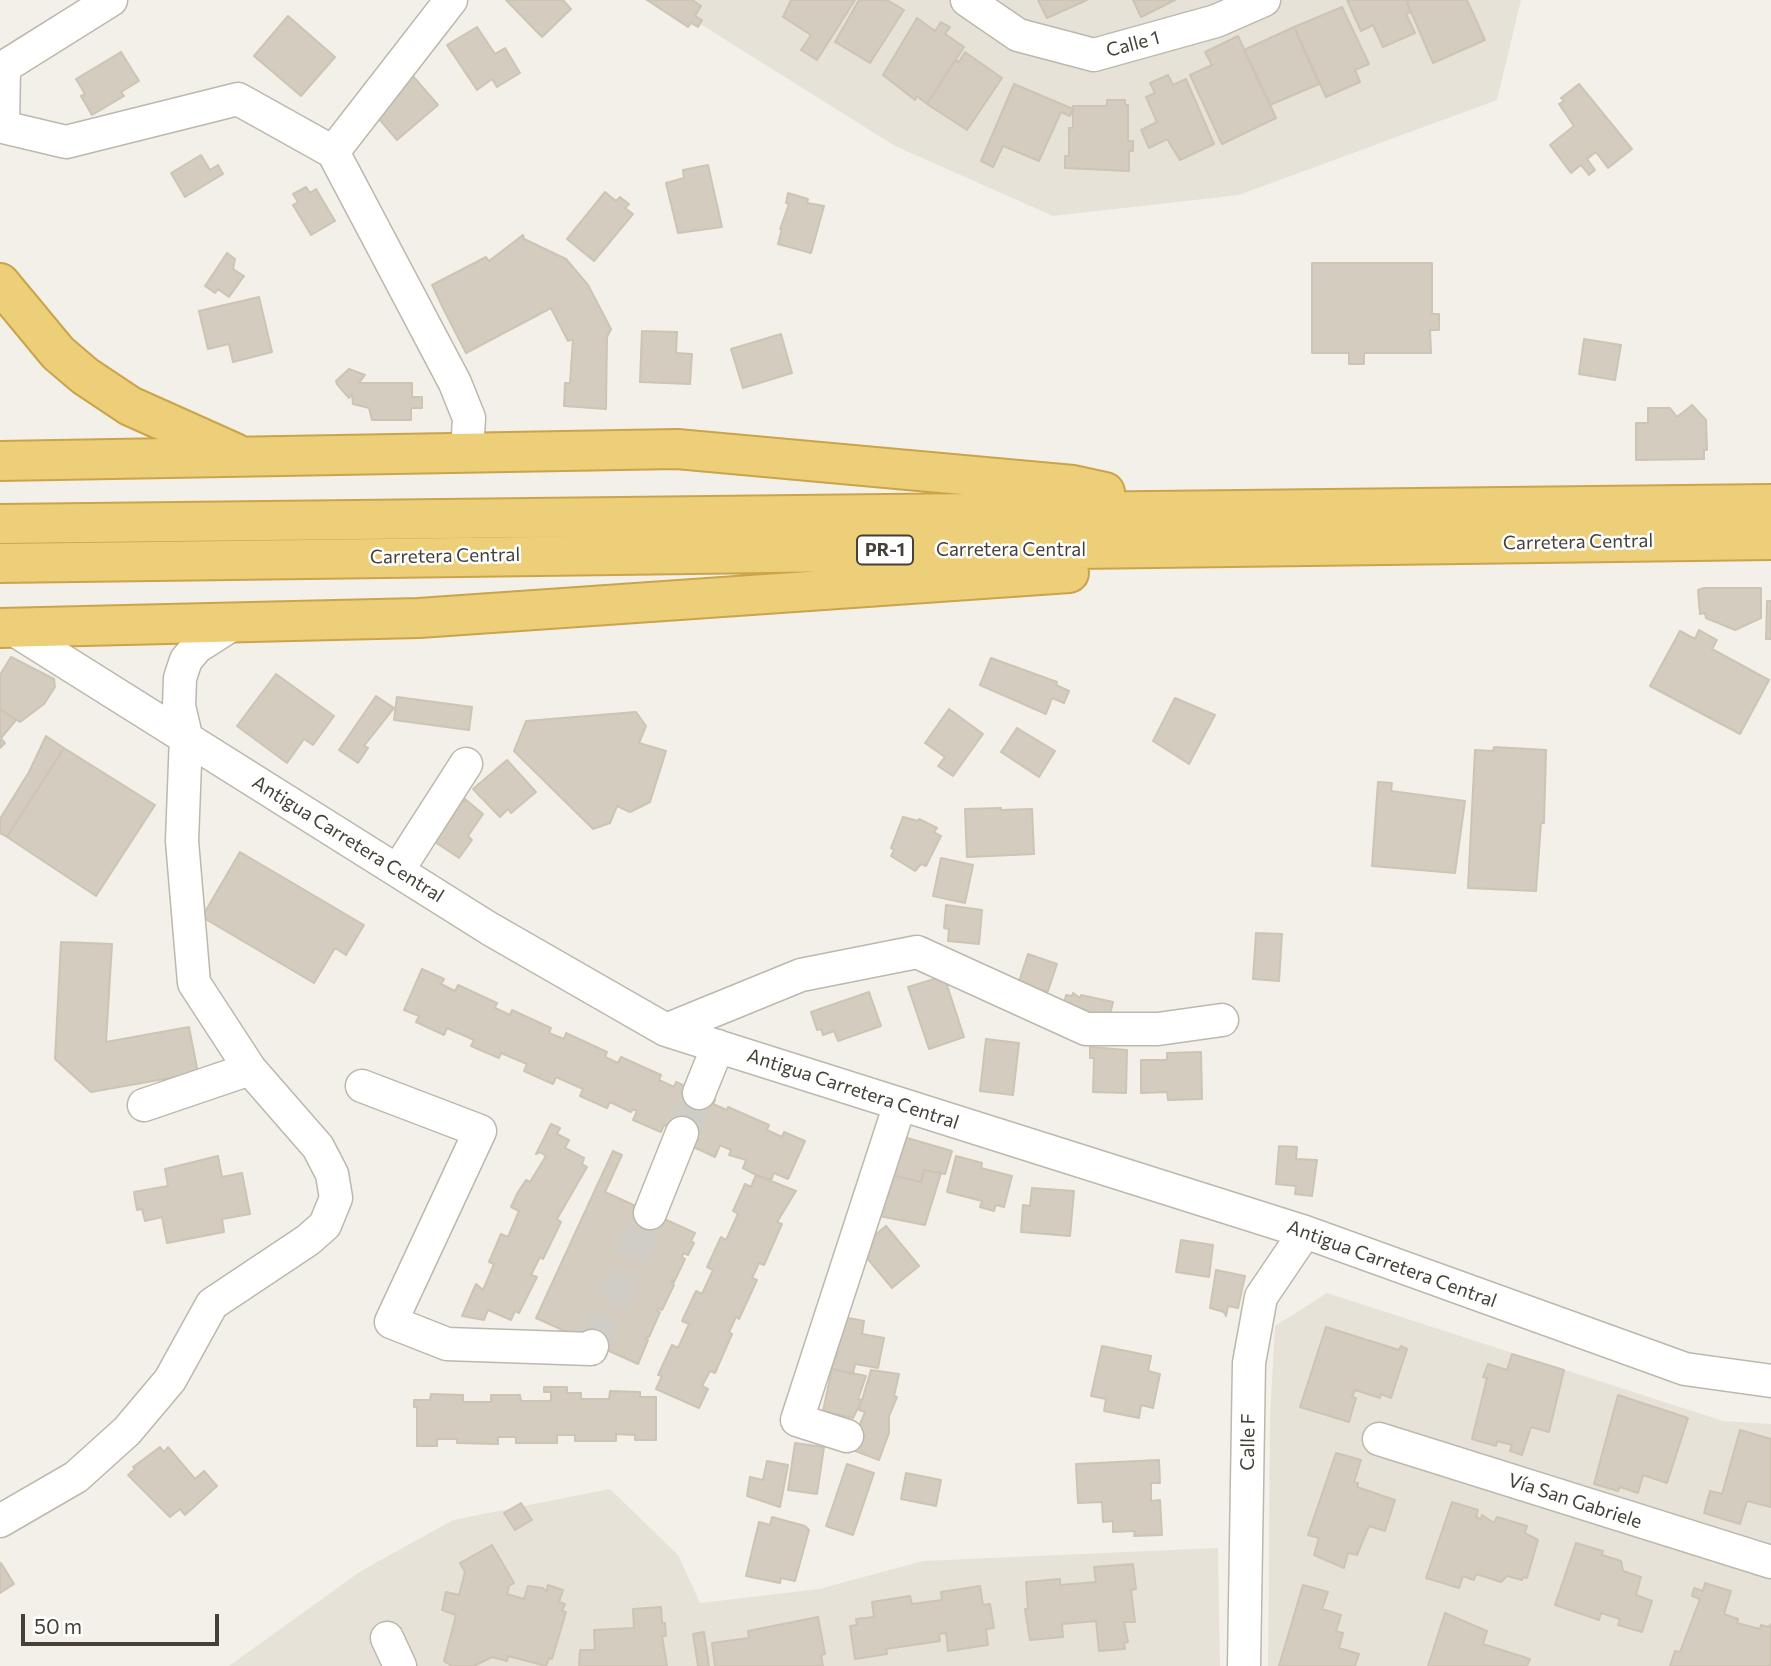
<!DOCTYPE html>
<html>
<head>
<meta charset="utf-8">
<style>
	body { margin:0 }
	#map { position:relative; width:1771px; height:1666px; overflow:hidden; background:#f2f0e9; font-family:Commissioner,sans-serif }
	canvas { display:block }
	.scale { position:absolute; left:21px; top:1614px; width:198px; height:32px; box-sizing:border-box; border:4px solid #454138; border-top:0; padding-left:9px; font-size:21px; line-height:24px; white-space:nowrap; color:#454138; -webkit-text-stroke:5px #fff; paint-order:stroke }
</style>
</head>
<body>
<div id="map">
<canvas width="1771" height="1666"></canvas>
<div class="scale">50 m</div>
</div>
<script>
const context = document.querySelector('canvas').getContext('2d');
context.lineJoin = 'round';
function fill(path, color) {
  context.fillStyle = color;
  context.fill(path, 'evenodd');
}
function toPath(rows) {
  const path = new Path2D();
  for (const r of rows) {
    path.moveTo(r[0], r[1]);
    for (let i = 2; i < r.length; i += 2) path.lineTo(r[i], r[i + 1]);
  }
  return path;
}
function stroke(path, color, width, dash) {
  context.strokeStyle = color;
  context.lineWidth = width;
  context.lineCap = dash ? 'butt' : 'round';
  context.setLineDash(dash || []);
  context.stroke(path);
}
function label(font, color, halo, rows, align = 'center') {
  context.font = font + ' Commissioner,sans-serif';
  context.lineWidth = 5;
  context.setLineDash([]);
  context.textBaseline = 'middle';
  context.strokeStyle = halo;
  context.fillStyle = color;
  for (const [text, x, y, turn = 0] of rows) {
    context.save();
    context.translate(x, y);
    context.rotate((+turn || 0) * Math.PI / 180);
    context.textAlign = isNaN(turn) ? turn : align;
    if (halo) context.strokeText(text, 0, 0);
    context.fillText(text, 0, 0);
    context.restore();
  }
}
fill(toPath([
	[662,0,1521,0,1497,100,1239,195,1053,216,895,146],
	[1327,1293,1723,1421,1771,1424,1771,1666,1268,1666,1270,1417,1275,1326],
	[610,1489,678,1555,700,1603,819,1589,923,1561,1218,1548,1220,1666,229,1666,361,1571,453,1520]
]), '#e6e2d7');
const building = toPath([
	[506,0,563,0,571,9,542,37,506,0],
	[647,0,692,0,701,6,695,16,702,20,698,27,691,23,688,27,647,0],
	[791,0,855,0,817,60,801,50,811,35,783,17,791,0],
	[859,0,887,0,904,10,870,63,835,42,859,0],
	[1038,0,1087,0,1047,18,1038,0],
	[1133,0,1175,0,1141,17,1133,0],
	[1347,0,1406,0,1411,12,1406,14,1415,33,1383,47,1373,25,1361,31,1347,0],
	[1406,0,1467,0,1485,40,1433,63,1406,0],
	[1342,7,1369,64,1355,70,1360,82,1326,97,1294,27,1342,7],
	[288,16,335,57,301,96,254,56,288,16],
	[917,18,935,31,941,22,950,27,945,34,964,47,927,104,917,96,915,100,883,75,917,18],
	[477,27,495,54,505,48,520,73,497,87,492,79,477,90,447,45,477,27],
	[1294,27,1319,84,1270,105,1244,50,1294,27],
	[1238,36,1276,118,1222,144,1190,75,1212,65,1205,52,1238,36],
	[121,52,139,81,121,92,124,96,92,115,81,96,85,94,76,79,121,52],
	[965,52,1002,78,967,130,927,104,955,60,959,62,965,52],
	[412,75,438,105,397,140,375,114,412,75],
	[1168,75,1173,85,1186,79,1214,144,1180,160,1167,139,1149,148,1141,130,1157,122,1146,97,1155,93,1150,83,1168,75],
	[1014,84,1073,109,1070,116,1061,112,1039,161,1003,146,993,167,981,161,1014,84],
	[1579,84,1632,149,1608,168,1596,152,1587,159,1595,170,1589,175,1581,165,1571,173,1550,145,1574,126,1559,104,1564,101,1561,98,1579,84],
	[1107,100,1125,100,1125,105,1128,105,1128,141,1133,141,1133,151,1129,151,1129,171,1065,168,1065,156,1069,156,1069,128,1073,128,1073,106,1107,106,1107,100],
	[201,155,210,170,218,165,223,174,185,197,171,173,201,155],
	[708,165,722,227,678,233,666,183,684,178,683,170,708,165],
	[306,187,310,193,316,189,335,221,311,235,293,205,298,202,293,194,306,187],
	[605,192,616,201,620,197,629,204,625,208,633,214,594,261,567,239,605,192],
	[788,193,808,199,807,203,824,206,811,253,778,244,782,229,780,229,789,204,786,203,788,193],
	[523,235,524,239,566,259,588,285,611,329,607,337,606,409,564,406,565,383,570,383,573,339,568,341,551,308,466,353,444,310,432,285,486,257,489,261,523,235],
	[227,253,235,259,233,269,244,276,229,297,218,289,215,293,205,286,227,253],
	[1312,263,1432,263,1432,314,1439,314,1439,330,1430,330,1431,353,1364,353,1364,364,1349,364,1349,353,1312,353,1312,263],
	[259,297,272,352,233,362,229,344,208,349,199,311,259,297],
	[642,331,677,332,676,353,692,354,690,384,640,382,642,331],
	[781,334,792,373,743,388,731,349,781,334],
	[1584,339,1621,345,1615,380,1579,374,1584,339],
	[349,369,365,375,359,383,412,383,412,397,422,397,422,408,411,408,411,420,372,420,369,408,353,404,352,394,349,398,337,384,336,381,349,369],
	[1692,405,1706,420,1707,450,1704,450,1704,459,1636,460,1636,423,1648,423,1648,408,1670,408,1677,417,1692,405],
	[1704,588,1761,588,1761,618,1735,630,1706,618,1705,613,1700,614,1698,590,1704,588],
	[1767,601,1771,601,1771,639,1766,639,1767,601],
	[1699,630,1717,640,1712,649,1769,680,1740,734,1650,686,1680,631,1695,639,1699,630],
	[11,657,54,679,55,687,44,704,20,722,0,709,0,675,11,657],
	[991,658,1057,682,1056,685,1069,691,1064,703,1052,698,1046,714,980,685,991,658],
	[276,674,334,716,313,745,304,739,287,763,237,726,276,674],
	[376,696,394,708,364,746,368,748,358,763,339,750,376,696],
	[397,697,472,707,469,730,394,720,397,697],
	[1175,698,1215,715,1189,764,1153,741,1175,698],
	[0,709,16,720,1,738,5,743,0,748,0,709],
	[949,709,983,734,953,776,938,766,945,757,925,743,949,709],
	[636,712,646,726,639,743,666,751,650,802,630,812,617,806,610,823,593,829,514,751,526,721,636,712],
	[1017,728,1055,751,1039,777,1001,752,1017,728],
	[46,736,64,748,7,837,0,833,0,819,29,772,46,736],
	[1494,747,1546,750,1544,823,1541,823,1536,891,1468,888,1475,750,1493,751,1494,747],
	[64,748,155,805,96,896,7,837,64,748],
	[507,760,536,792,511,813,508,809,500,817,473,789,507,760],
	[1378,782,1392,783,1391,791,1465,801,1455,873,1372,866,1378,782],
	[455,795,464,802,465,799,483,814,468,836,472,840,459,858,432,840,455,795],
	[1001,808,1001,810,1032,809,1034,854,967,857,965,809,1001,808],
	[903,817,918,821,919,819,937,828,934,832,941,836,926,866,921,864,915,871,891,856,894,850,891,848,903,817],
	[240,852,364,925,346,955,335,948,314,983,202,917,240,852],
	[941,858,973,865,965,903,933,896,941,858],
	[946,905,982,910,979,944,948,941,949,929,944,928,946,905],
	[1256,933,1282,934,1279,981,1253,979,1256,933],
	[61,942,112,944,106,1042,189,1027,198,1073,91,1092,55,1059,61,942],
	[1028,954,1057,964,1048,991,1016,991,1028,954],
	[422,969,444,979,441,984,455,991,458,985,497,1003,495,1008,510,1015,512,1010,551,1028,549,1033,564,1039,566,1033,607,1052,605,1057,618,1063,621,1057,661,1075,659,1080,674,1087,676,1082,715,1100,713,1104,727,1110,728,1107,769,1125,767,1130,782,1137,784,1132,805,1141,788,1179,774,1173,771,1180,756,1175,743,1168,746,1160,729,1155,731,1150,720,1145,715,1157,687,1144,686,1134,664,1125,661,1132,633,1120,637,1111,633,1109,631,1112,610,1102,607,1108,580,1096,583,1089,556,1077,553,1084,524,1071,527,1064,501,1053,499,1058,471,1046,474,1040,447,1028,444,1035,416,1022,419,1016,404,1010,422,969],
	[944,976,964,1037,929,1049,908,987,944,976],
	[869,992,881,1026,838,1041,834,1031,823,1035,821,1029,817,1030,811,1012,869,992],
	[1073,993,1080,998,1081,995,1113,1002,1108,1023,1062,1013,1066,995,1072,996,1073,993],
	[986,1039,1019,1043,1013,1095,980,1091,986,1039],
	[1090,1047,1127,1050,1126,1093,1093,1092,1094,1058,1090,1058,1090,1047],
	[1201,1052,1202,1099,1168,1100,1167,1092,1141,1093,1141,1060,1167,1060,1167,1053,1201,1052],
	[551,1124,560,1128,557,1134,569,1140,565,1148,584,1158,582,1164,587,1167,557,1219,561,1222,543,1259,540,1257,531,1275,537,1277,519,1313,515,1311,511,1320,488,1310,484,1320,462,1316,476,1284,483,1290,494,1264,489,1262,501,1234,508,1237,519,1211,511,1207,518,1192,526,1180,530,1182,546,1156,540,1152,536,1154,551,1124],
	[897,1135,952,1151,945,1174,924,1170,921,1182,891,1175,897,1135],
	[1279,1146,1297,1147,1296,1159,1317,1160,1312,1196,1295,1194,1296,1186,1276,1184,1279,1146],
	[613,1151,622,1155,605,1192,695,1233,691,1241,694,1243,688,1255,683,1253,682,1257,685,1259,674,1282,671,1281,674,1285,662,1310,658,1308,657,1311,660,1312,649,1337,645,1338,648,1340,638,1364,536,1318,613,1151],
	[218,1156,222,1177,242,1173,250,1214,222,1219,224,1232,167,1243,162,1217,145,1221,142,1209,137,1210,134,1192,168,1186,165,1169,218,1156],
	[956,1156,982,1163,981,1168,1012,1176,1004,1207,996,1205,994,1211,980,1207,982,1201,947,1192,956,1156],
	[924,1170,941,1173,925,1225,879,1216,891,1175,921,1182,924,1170],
	[756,1175,796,1191,777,1222,782,1224,764,1265,759,1263,752,1278,757,1280,739,1319,736,1317,729,1332,732,1334,715,1373,710,1371,702,1386,708,1389,699,1408,656,1389,662,1376,658,1375,672,1345,678,1348,689,1324,682,1321,696,1291,702,1294,713,1270,707,1267,721,1237,726,1240,738,1214,733,1211,745,1184,751,1187,756,1175],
	[1032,1188,1074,1191,1070,1236,1021,1232,1023,1205,1030,1206,1032,1188],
	[886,1226,919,1266,892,1288,862,1252,873,1243,870,1239,886,1226],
	[1181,1240,1213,1245,1209,1277,1176,1272,1181,1240],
	[1216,1270,1245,1276,1238,1308,1228,1306,1226,1316,1224,1312,1210,1308,1216,1270],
	[843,1317,864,1321,862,1334,884,1338,878,1368,855,1364,853,1374,830,1368,833,1358,836,1358,843,1317],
	[1326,1327,1399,1350,1401,1346,1407,1349,1391,1398,1381,1394,1380,1398,1355,1390,1352,1397,1356,1398,1349,1422,1300,1407,1326,1327],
	[1102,1346,1151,1356,1148,1371,1160,1374,1153,1408,1141,1405,1139,1418,1104,1411,1106,1399,1091,1396,1102,1346],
	[1512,1354,1564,1370,1549,1432,1531,1427,1522,1455,1510,1451,1512,1445,1497,1441,1496,1446,1472,1439,1487,1378,1483,1377,1488,1364,1507,1370,1512,1354],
	[832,1369,866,1376,858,1399,862,1400,853,1418,823,1411,832,1369],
	[871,1370,899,1374,894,1396,897,1397,889,1416,889,1433,879,1460,850,1449,865,1412,859,1410,871,1370],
	[544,1387,567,1387,567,1393,581,1393,581,1399,609,1399,610,1391,640,1392,640,1397,656,1397,656,1440,635,1440,635,1435,616,1434,616,1441,575,1441,575,1435,557,1435,557,1443,516,1443,516,1437,498,1437,498,1444,457,1443,457,1439,437,1439,437,1446,417,1446,417,1407,414,1407,414,1400,430,1400,431,1394,463,1395,463,1402,491,1402,491,1395,520,1395,521,1401,551,1401,551,1392,544,1392,544,1387],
	[1618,1395,1688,1418,1667,1483,1643,1475,1638,1493,1620,1487,1618,1491,1594,1484,1618,1395],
	[1740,1430,1771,1439,1771,1507,1747,1501,1740,1524,1704,1513,1710,1491,1722,1494,1740,1430],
	[795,1443,824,1447,817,1494,788,1490,795,1443],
	[160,1447,164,1452,168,1447,195,1479,204,1471,217,1486,185,1515,180,1509,170,1517,128,1475,135,1469,133,1467,160,1447],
	[1336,1453,1361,1460,1354,1482,1358,1483,1357,1487,1395,1500,1385,1531,1369,1526,1357,1555,1348,1553,1344,1568,1314,1555,1319,1538,1308,1535,1336,1453],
	[1159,1460,1160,1483,1151,1483,1151,1501,1160,1500,1162,1535,1134,1536,1135,1531,1113,1532,1113,1521,1103,1522,1102,1502,1078,1503,1076,1464,1159,1460],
	[767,1461,788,1465,780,1507,747,1496,750,1477,763,1480,767,1461],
	[847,1464,874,1473,853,1535,826,1526,847,1464],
	[906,1473,941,1480,936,1506,901,1499,906,1473],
	[1452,1502,1478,1510,1476,1517,1481,1519,1482,1515,1494,1523,1497,1517,1527,1526,1525,1533,1538,1540,1527,1578,1523,1577,1522,1580,1507,1576,1501,1582,1476,1574,1474,1580,1463,1576,1459,1588,1426,1578,1452,1502],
	[521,1503,532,1520,515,1530,504,1513,521,1503],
	[772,1517,805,1526,809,1530,795,1581,781,1578,780,1583,746,1576,759,1522,770,1525,772,1517],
	[1576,1543,1603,1551,1602,1555,1621,1561,1623,1571,1641,1577,1636,1595,1652,1601,1642,1632,1618,1625,1620,1619,1601,1613,1599,1620,1555,1605,1576,1543],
	[492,1545,514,1583,509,1586,507,1594,524,1599,528,1586,543,1588,546,1592,548,1585,563,1590,559,1602,565,1604,562,1611,566,1612,552,1659,549,1658,546,1666,508,1656,507,1661,492,1657,474,1666,452,1666,444,1661,456,1615,442,1610,446,1592,459,1595,465,1572,460,1563,492,1545],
	[1,1563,14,1584,0,1593,0,1564,1,1563],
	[1133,1564,1136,1589,1131,1590,1135,1622,1124,1622,1128,1642,1124,1643,1125,1649,1099,1651,1096,1621,1062,1624,1063,1637,1030,1640,1025,1609,1028,1609,1026,1582,1060,1579,1060,1585,1096,1582,1094,1567,1133,1564],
	[1705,1583,1731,1591,1724,1614,1738,1619,1737,1623,1760,1629,1761,1625,1768,1627,1771,1624,1771,1666,1670,1666,1675,1651,1680,1652,1700,1599,1692,1596,1694,1588,1703,1591,1705,1583],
	[1303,1585,1328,1592,1322,1609,1341,1615,1336,1631,1343,1633,1339,1648,1359,1654,1355,1666,1279,1666,1303,1585],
	[980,1586,983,1605,990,1604,994,1628,986,1629,988,1645,948,1651,946,1633,939,1634,940,1641,886,1649,887,1654,855,1659,850,1626,857,1625,856,1619,874,1617,872,1602,910,1596,912,1604,942,1600,941,1592,980,1586],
	[661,1607,662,1623,665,1623,666,1636,662,1636,667,1666,579,1666,580,1650,595,1650,594,1630,634,1628,633,1609,661,1607],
	[1445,1613,1487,1631,1483,1644,1530,1659,1527,1666,1428,1666,1445,1613],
	[818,1617,825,1654,821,1655,823,1666,715,1666,712,1643,749,1638,748,1631,818,1617],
	[704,1632,709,1666,698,1666,693,1634,704,1632]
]);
fill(building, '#d3ccbf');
stroke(building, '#cdc4b3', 2);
stroke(toPath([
	[682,1133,699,1093],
	[592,1346,650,1213]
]), '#cfcdc6', 32, [32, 16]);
const minor = toPath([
	[967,0,1018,35,1094,55,1216,21,1264,0],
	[0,123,3,127,66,142,238,99,333,152,455,383,469,418,467,453],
	[3,127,4,67,111,0],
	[333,152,451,0],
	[11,628,490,929,666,1030,1305,1232,1685,1369,1771,1381],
	[398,870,466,764],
	[666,1030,801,975,917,952,1086,1029,1158,1029,1222,1020],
	[362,1086,480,1131,391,1322,447,1344,591,1349,592,1346],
	[699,1093,718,1046],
	[144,1105,250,1069],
	[650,1213,682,1133],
	[847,1436,797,1420,900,1104],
	[1379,1439,1771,1562],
	[0,1521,76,1477,127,1431,170,1380,212,1304,308,1240,325,1225,336,1198,332,1174,318,1147,250,1069,194,983,182,841,186,736,179,706,180,678,186,660,197,647,233,624],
	[387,1638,400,1666],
	[1244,1666,1249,1363,1261,1297,1305,1232]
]);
const highway = toPath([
	[0,283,58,353,85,376,130,406,235,453],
	[0,461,677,449,1073,485,1105,492],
	[0,524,1771,504],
	[0,563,1771,540],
	[0,628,419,618,1069,573]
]);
stroke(minor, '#bdb8ac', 35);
stroke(highway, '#cba44a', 42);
stroke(minor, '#fff', 32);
stroke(highway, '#edce79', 38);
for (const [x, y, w] of [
	[885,550,56]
]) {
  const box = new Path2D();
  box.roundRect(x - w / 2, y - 14.5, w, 29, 5);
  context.fillStyle = '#fff';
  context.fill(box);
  stroke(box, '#454138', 2);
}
label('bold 18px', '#454138', null, [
	["PR-1",885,550]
]);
label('19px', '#454138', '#fff', [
	["Calle 1",1133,44,-15],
	["Carretera Central",1578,542,-1],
	["Carretera Central",1011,550],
	["Carretera Central",445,556,-1],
	["Antigua Carretera Central",348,839,32],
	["Antigua Carretera Central",853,1089,18],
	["Antigua Carretera Central",1392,1264,20],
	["Calle F",1248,1442,-89],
	["Vía San Gabriele",1575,1501,18]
]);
</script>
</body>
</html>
